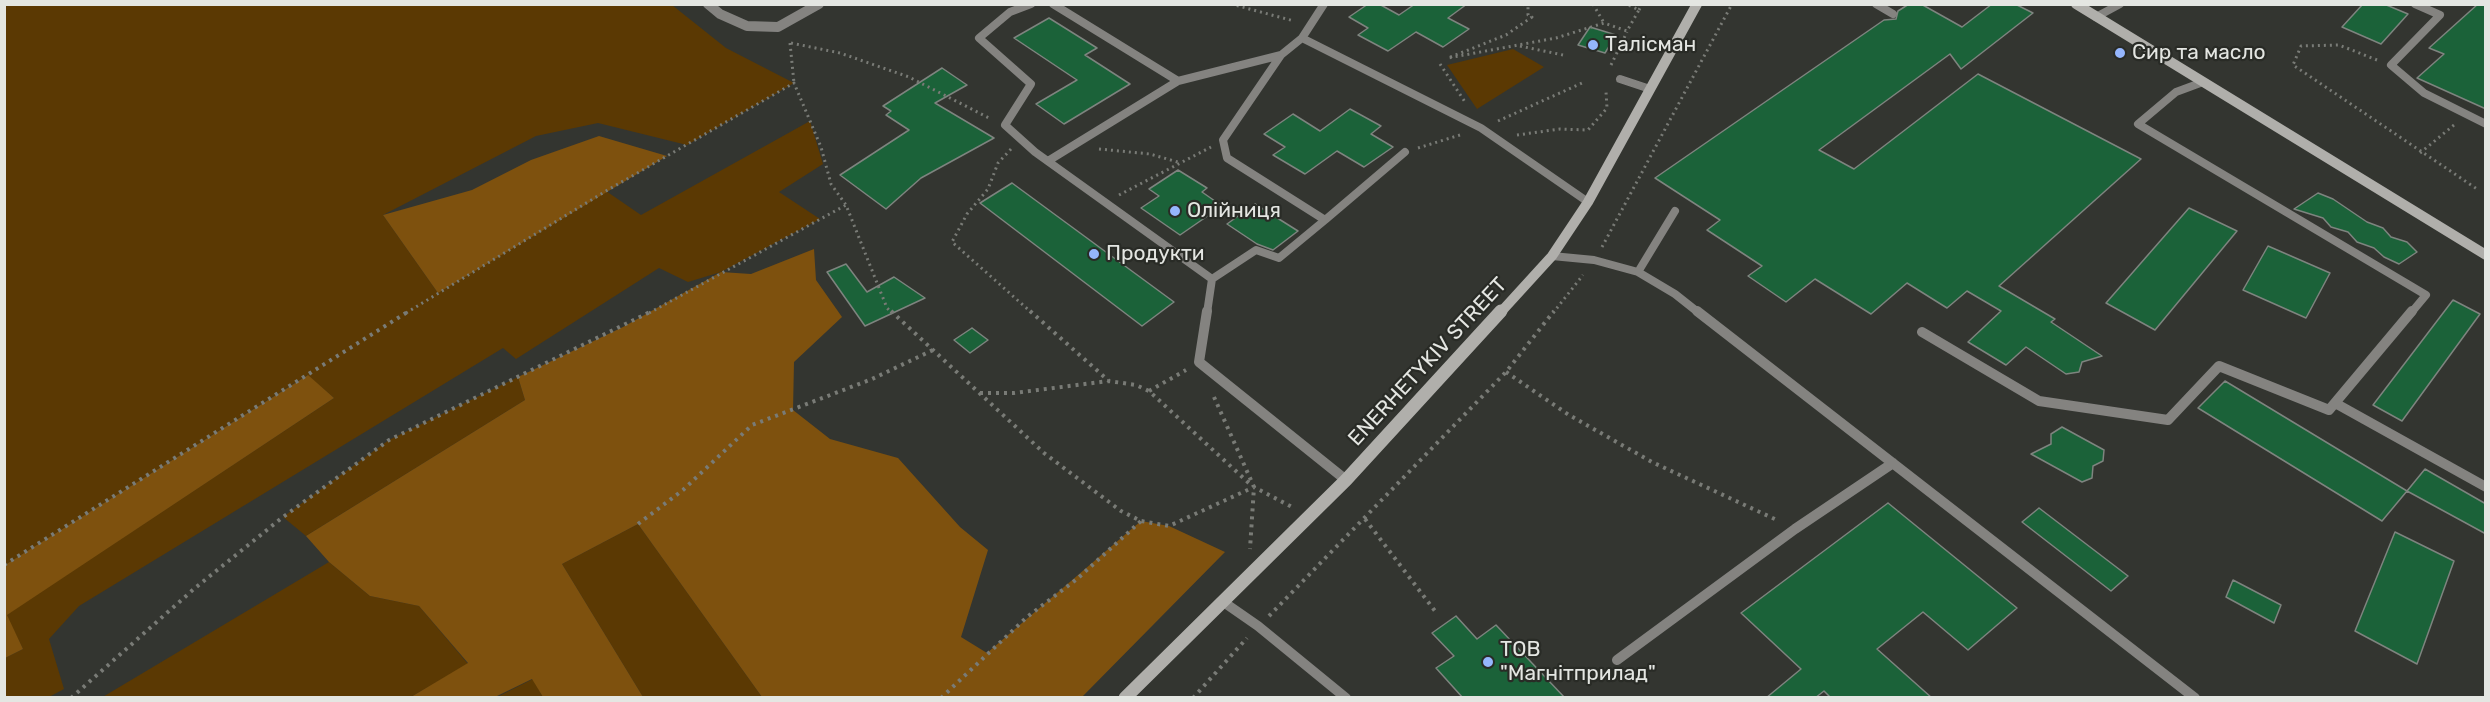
<!DOCTYPE html>
<html>
<head>
<meta charset="utf-8">
<style>
	body { margin:0 }
	#map { position:relative; width:2490px; height:702px; overflow:hidden; background:#333530; font-family:Rubik,sans-serif }
	canvas { display:block }
	.frame { position:absolute; inset:0; border:6px solid #e4e6e2; pointer-events:none }
</style>
</head>
<body>
<div id="map">
<canvas width="2490" height="702"></canvas>
<div class="frame"></div>
</div>
<script>
const context = document.querySelector('canvas').getContext('2d');
context.lineJoin = 'round';
function fill(path, color) {
  context.fillStyle = color;
  context.fill(path, 'evenodd');
}
function toPath(rows) {
  const path = new Path2D();
  for (const r of rows) {
    path.moveTo(r[0], r[1]);
    for (let i = 2; i < r.length; i += 2) path.lineTo(r[i], r[i + 1]);
  }
  return path;
}
function stroke(path, color, width, dash) {
  context.strokeStyle = color;
  context.lineWidth = width;
  context.lineCap = dash ? 'butt' : 'round';
  context.setLineDash(dash || []);
  context.stroke(path);
}
function label(font, color, halo, rows, align = 'center') {
  context.font = font + ' Rubik,sans-serif';
  context.lineWidth = 4.5;
  context.setLineDash([]);
  context.textBaseline = 'middle';
  context.strokeStyle = halo;
  context.fillStyle = color;
  for (const [text, x, y, turn = 0] of rows) {
    context.save();
    context.translate(x, y);
    context.rotate((+turn || 0) * Math.PI / 180);
    context.textAlign = isNaN(turn) ? turn : align;
    if (halo) context.strokeText(text, 0, 0);
    context.fillText(text, 0, 0);
    context.restore();
  }
}
fill(toPath([
	[5,5,672,5,726,48,794,83,687,145,598,123,536,136,383,215,438,293,606,191,641,215,810,121,823,164,779,192,820,219,721,272,688,282,659,268,516,359,503,348,79,606,49,639,64,689,49,697,5,697,5,658,23,649,6,615,334,398,307,375,5,565],
	[1513,49,1544,67,1477,109,1447,65],
	[518,377,525,400,306,536,283,517,389,440],
	[638,524,762,697,643,697,562,564],
	[329,562,370,596,419,606,468,664,411,697,101,698],
	[533,679,543,697,495,698]
]), '#5b3903');
fill(toPath([
	[599,136,667,156,438,293,383,215,472,190,531,160],
	[814,249,816,280,842,317,794,362,793,410,830,439,898,458,960,527,988,550,961,637,987,653,1141,521,1169,526,1225,552,1082,697,762,697,638,524,562,564,643,697,543,697,532,679,495,697,411,697,468,663,419,606,370,596,329,562,306,536,525,400,518,377,623,327,721,272,751,274],
	[308,375,334,398,7,615,23,649,5,658,5,565]
]), '#7e510e');
const building = toPath([
	[1368,4,1379,4,1399,15,1415,4,1467,4,1448,18,1469,29,1443,47,1416,32,1388,51,1358,35,1368,28,1349,17,1368,4],
	[1909,4,1921,4,1962,27,1992,4,2015,4,2033,13,1961,69,1950,54,1819,150,1854,169,1978,74,2141,159,1999,286,2055,319,2051,322,2102,356,2082,362,2079,372,2066,374,2026,347,2006,365,1968,342,2001,311,1967,291,1947,308,1907,283,1871,314,1815,279,1786,302,1748,276,1762,266,1707,230,1720,220,1655,178,1884,20,1896,19,1898,11,1909,4],
	[2363,4,2384,4,2408,14,2381,44,2342,27,2363,4],
	[2478,4,2486,4,2486,109,2417,78,2444,54,2429,48,2478,4],
	[1049,18,1097,48,1085,55,1130,84,1064,124,1036,104,1077,80,1014,38,1049,18],
	[1590,27,1616,35,1605,53,1578,45,1590,27],
	[942,68,967,85,935,103,994,138,921,178,886,209,840,175,909,130,886,115,891,111,883,106,942,68],
	[1350,109,1381,126,1371,134,1393,147,1364,167,1337,151,1305,174,1273,155,1285,147,1264,134,1293,114,1320,131,1350,109],
	[1178,170,1207,188,1202,192,1222,206,1180,235,1141,208,1159,196,1149,189,1178,170],
	[1012,183,1174,302,1142,326,980,203,1012,183],
	[2318,193,2333,199,2367,222,2383,228,2391,237,2407,242,2417,252,2399,264,2384,257,2374,248,2357,242,2348,232,2331,227,2323,218,2294,209,2318,193],
	[1255,204,1298,231,1273,250,1257,244,1227,224,1255,204],
	[2189,208,2237,231,2155,330,2106,303,2189,208],
	[2268,246,2330,273,2306,318,2243,290,2268,246],
	[846,264,867,292,894,277,925,298,865,326,827,272,846,264],
	[2453,300,2480,314,2402,421,2373,405,2453,300],
	[972,328,988,340,970,353,954,340,972,328],
	[2225,381,2407,491,2382,521,2198,408,2225,381],
	[2062,427,2104,450,2103,461,2093,466,2092,478,2082,482,2031,454,2051,444,2051,434,2062,427],
	[2425,469,2486,504,2486,534,2407,491,2425,469],
	[1888,503,2017,608,1968,650,1923,612,1877,649,1932,698,1831,698,1824,691,1815,698,1766,698,1801,669,1741,613,1888,503],
	[2039,508,2128,576,2111,591,2022,522,2039,508],
	[2395,532,2454,561,2417,664,2355,631,2395,532],
	[2233,580,2281,605,2274,623,2226,597,2233,580],
	[1456,616,1477,639,1496,625,1565,698,1463,698,1436,668,1454,656,1432,633,1456,616]
]);
fill(building, '#1b6239');
stroke(building, '#7e847f', 1.5);
stroke(toPath([
	[1231,4,1294,21],
	[1523,4,1528,7,1528,15,1532,17,1506,35,1448,58,1556,38,1604,23,1627,31,1639,10,1626,4],
	[1593,4,1604,23],
	[1639,10,1642,4],
	[790,43,794,83],
	[791,43,840,53,909,77,991,119],
	[1520,46,1563,55],
	[2377,60,2339,45,2301,46,2293,65,2477,189],
	[1440,64,1465,102],
	[1611,65,1627,32],
	[1498,121,1582,83],
	[1517,135,1560,129,1588,130,1607,108,1606,92],
	[1418,148,1460,135],
	[1011,149,998,163,988,189,967,214,952,242,1032,313],
	[1099,149,1150,154,1181,163],
	[2420,153,2454,125],
	[1119,195,1211,147],
	[1602,247,1732,4],
	[406,313,606,191,794,83,821,147,831,184,846,205],
	[649,313,846,205,887,308,892,313],
	[1553,313,1583,275]
]), '#797b76', 3, [2, 4]);
stroke(toPath([
	[891,311,1044,453,1121,511,1141,521,1169,526,1254,487,1292,507],
	[1030,311,1109,381],
	[1506,372,1569,415,1652,462,1779,521],
	[1149,391,1186,370],
	[980,393,1014,393,1109,381,1136,385,1149,391,1251,485],
	[1214,397,1254,487,1250,549],
	[1365,519,1435,611],
	[638,524,683,490,752,425,872,379,933,350],
	[4,565,409,311],
	[1269,616,1506,372,1554,311],
	[71,698,195,588,283,517,389,440,652,311],
	[941,698,1027,617,1077,579,1141,521],
	[1193,698,1247,638]
]), '#797b76', 4, [3, 5]);
stroke(toPath([
	[1031,4,1010,12,979,38,1031,84,1005,125,1035,152,1212,279,1207,313],
	[1053,4,1178,81,1281,55,1302,38,1324,4],
	[1876,4,1893,14],
	[2415,4,2440,15,2391,65,2424,93,2486,124],
	[2096,17,2120,4],
	[1302,38,1481,128,1588,202],
	[1281,55,1223,140,1227,158,1325,220,1405,152],
	[1620,79,1650,89],
	[2203,82,2176,92,2138,124,2426,295,2411,313],
	[1048,161,1178,81],
	[1552,256,1594,260,1638,272,1675,211],
	[1638,272,1675,294,1699,313],
	[1212,279,1256,250,1279,258,1325,220]
]), '#848380', 8);
stroke(toPath([
	[1207,311,1199,362,1346,480],
	[1697,311,2195,698],
	[1922,332,2039,401,2168,420,2219,366,2329,410,2412,311],
	[2335,403,2486,487],
	[1222,601,1258,626,1346,698],
	[1617,660,1795,529,1893,463]
]), '#848380', 10);
stroke(toPath([
	[708,4,720,14,747,26,778,27,819,4]
]), '#848380', 10);
stroke(toPath([
	[2076,4,2486,255],
	[1500,313,1552,256,1588,202,1697,4]
]), '#b0afab', 10);
stroke(toPath([
	[1125,698,1346,480,1501,311]
]), '#b0afab', 13);
for (const [x, y, r, color] of [
	[1593,45,6,"#95b6fd"],
	[2120,53,6,"#95b6fd"],
	[1175,211,6,"#95b6fd"],
	[1094,254,6,"#95b6fd"],
	[1488,662,6,"#95b6fd"]
]) {
  const dot = new Path2D();
  dot.arc(x, y, r, 0, 2 * Math.PI);
  context.fillStyle = color;
  context.fill(dot);
  stroke(dot, '#292b26', 2);
}
label('21px', '#e4e6e2', '#292b26', [
	["Талісман",1605,45],
	["Сир та масло",2132,53],
	["Олійниця",1187,211],
	["Продукти",1106,254],
	["ТОВ",1500,650],
	["\"Магнітприлад\"",1500,674]
], 'left');
label('21px', '#e4e6e2', '#292b26', [
	["ENERHETYKIV STREET",1428,362,-47]
]);
</script>
</body>
</html>
